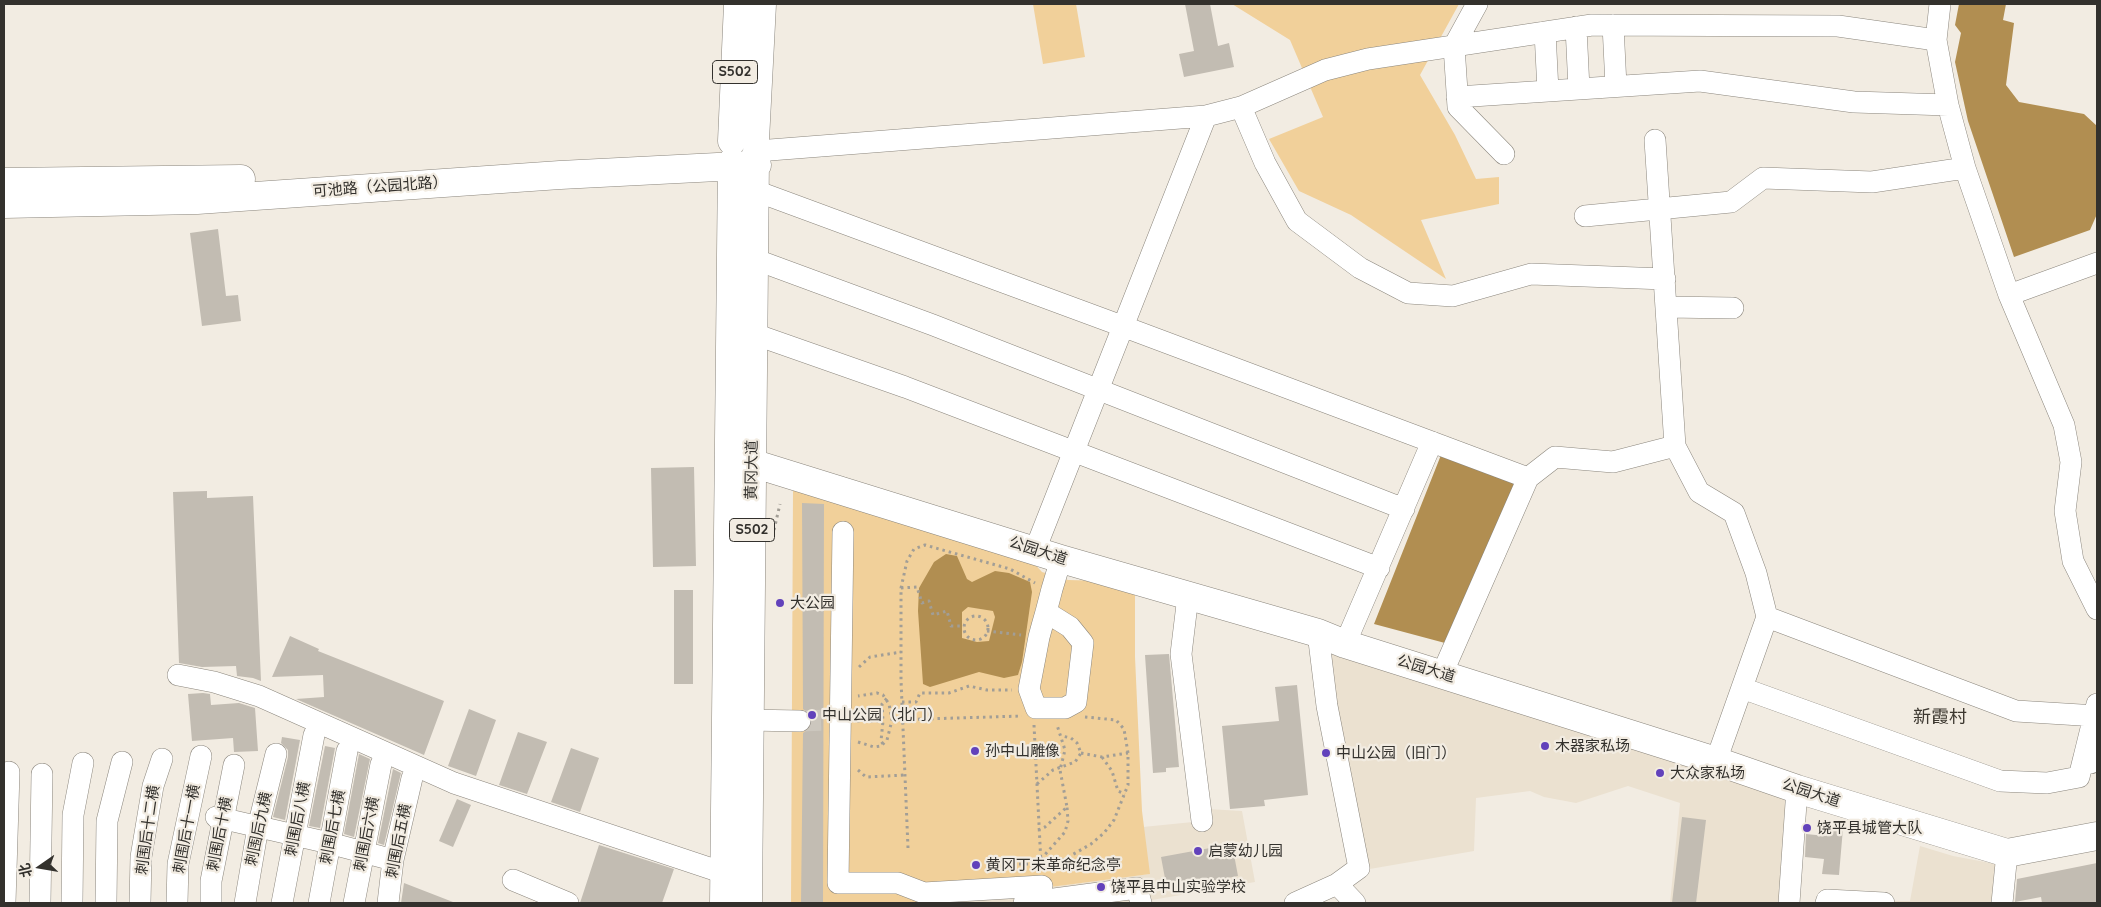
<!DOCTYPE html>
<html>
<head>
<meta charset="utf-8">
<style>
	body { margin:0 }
	#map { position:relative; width:2101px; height:907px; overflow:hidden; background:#f2ece2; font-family:Quicksand,"Noto Sans SC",sans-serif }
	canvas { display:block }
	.frame { position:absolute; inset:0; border:5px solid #33312d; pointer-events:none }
	.north { position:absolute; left:15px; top:842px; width:50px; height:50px; -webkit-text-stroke:4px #f2ece2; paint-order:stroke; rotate:257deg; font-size:14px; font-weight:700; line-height:20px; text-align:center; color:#33312d }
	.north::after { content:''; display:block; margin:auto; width:18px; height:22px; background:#33312d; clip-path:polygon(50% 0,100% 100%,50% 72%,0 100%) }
</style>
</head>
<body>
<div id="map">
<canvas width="2101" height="907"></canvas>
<div class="frame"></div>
<div class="north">北</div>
</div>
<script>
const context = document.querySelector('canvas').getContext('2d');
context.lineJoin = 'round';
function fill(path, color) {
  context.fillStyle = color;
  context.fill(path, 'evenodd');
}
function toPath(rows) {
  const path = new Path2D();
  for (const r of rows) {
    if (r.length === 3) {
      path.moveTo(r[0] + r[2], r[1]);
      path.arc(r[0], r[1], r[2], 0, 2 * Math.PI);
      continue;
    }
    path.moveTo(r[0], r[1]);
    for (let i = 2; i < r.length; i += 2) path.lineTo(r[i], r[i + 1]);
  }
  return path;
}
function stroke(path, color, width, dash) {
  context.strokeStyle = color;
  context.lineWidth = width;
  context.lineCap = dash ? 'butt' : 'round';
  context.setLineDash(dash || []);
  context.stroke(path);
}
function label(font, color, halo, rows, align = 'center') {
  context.font = font + ' Quicksand,"Noto Sans SC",sans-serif';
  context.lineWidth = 4.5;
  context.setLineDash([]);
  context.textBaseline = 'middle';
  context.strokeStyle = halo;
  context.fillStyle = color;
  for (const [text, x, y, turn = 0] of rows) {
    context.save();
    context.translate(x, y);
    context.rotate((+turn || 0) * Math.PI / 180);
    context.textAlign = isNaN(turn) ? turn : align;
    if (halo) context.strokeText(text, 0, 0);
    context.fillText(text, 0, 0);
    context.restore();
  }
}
fill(toPath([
	[1330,649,1719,776,1791,797,1784,903,1670,903,1680,803,1628,786,1576,803,1544,797,1530,791,1476,798,1474,851,1364,870,1339,747],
	[1190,808,1242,811,1255,882,1152,900,1153,903,928,903,1149,874,1143,827,1193,822],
	[1920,846,1953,856,2001,865,1998,903,1888,903,1888,901,1910,901]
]), '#ebe1d0');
fill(toPath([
	[1033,4,1076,4,1085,57,1043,64],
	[1232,4,1459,4,1420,75,1455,135,1476,179,1499,177,1499,204,1421,220,1446,279,1351,215,1299,191,1269,139,1323,117,1290,40],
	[793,490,1030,559,1042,572,1068,580,1104,581,1135,590,1135,657,1142,811,1150,874,928,903,791,903]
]), '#f1d09a');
fill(toPath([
	[1959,4,2006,4,2003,20,2014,23,2006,85,2019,102,2084,114,2097,126,2097,214,2090,230,2014,257,1968,121,1955,62,1961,33,1955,25],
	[1441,455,1516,483,1445,643,1374,624],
	[946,554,957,556,967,579,972,582,995,571,1009,573,1030,582,1032,592,1022,662,1018,675,1004,678,979,672,930,687,923,684,918,611,919,588,934,562],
	[968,607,993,611,995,617,989,641,977,642,962,638,962,612]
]), '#b18e51');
fill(toPath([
	[1185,4,1210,4,1218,46,1229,43,1234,67,1184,77,1179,54,1194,51],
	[218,229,226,296,238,295,241,321,202,326,190,233],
	[694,467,696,566,653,567,651,468],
	[207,491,207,498,253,496,261,681,253,678,237,676,236,666,202,667,179,663,173,492],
	[802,503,824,504,823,902,801,902,803,733,810,728,812,721,811,715,803,709],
	[674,590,693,590,693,684,674,684],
	[290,636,319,649,318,651,444,701,424,755,296,699,324,697,323,675,272,677],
	[1169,654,1179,767,1166,768,1166,772,1153,773,1145,655],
	[1297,685,1308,795,1264,800,1265,806,1230,809,1222,726,1279,721,1275,687],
	[203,693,210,694,211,705,239,703,255,708,258,751,234,752,233,738,192,741,188,694],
	[469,709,496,720,476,776,448,766],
	[518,732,547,742,527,794,499,785],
	[282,737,300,740,285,820,273,817,288,757,288,750,281,743],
	[325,746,335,748,320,828,309,826],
	[571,748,599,758,580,812,551,802],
	[359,754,370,759,354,837,344,834],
	[393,769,401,773,384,845,378,843],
	[457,799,471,805,453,847,439,841],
	[1682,817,1706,820,1696,903,1672,903],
	[1827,826,1843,828,1839,875,1822,874,1824,859,1805,857,1806,834,1826,836],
	[1232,844,1238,876,1167,889,1161,857],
	[599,845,674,869,662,903,580,903],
	[2097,863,2097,903,2042,903,2041,897,2015,902,2017,879],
	[404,883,453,902,453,903,401,903]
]), '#c2bcb2');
stroke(toPath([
	[800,721,827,720]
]), '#ccc7be', 21, [21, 11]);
const minor = toPath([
	[1477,4,1454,46,1458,107,1504,154],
	[1940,4,1936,40,1948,105,1965,168,2009,295,2064,425,2071,462,2065,511,2073,561,2097,609],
	[1613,25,1616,86],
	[1576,27,1579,89],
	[1545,32,1548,91],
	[1457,97,1700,81,1854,102,1948,105],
	[1241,107,1265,163,1297,221,1360,268,1408,293,1453,296,1531,274,1665,279],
	[757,151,1206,116,1241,107,1325,70,1368,59,1592,25,1838,26,1936,40],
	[756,191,1122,326],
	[1585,216,1731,202,1763,178,1872,182,1965,168],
	[754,259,933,325,1404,509],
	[2009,295,2097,263],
	[1667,307,1733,308],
	[1122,326,1528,478,1442,674],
	[754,334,905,387,1379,568],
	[1675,446,1699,492,1734,513,1756,573,1767,617,1716,761],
	[1528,478,1555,457,1613,462,1675,446,1655,140],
	[843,532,838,883,898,883,924,893,1042,886],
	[1035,550,1206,116],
	[1188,596,1181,654,1202,821],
	[1046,612,1070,627,1083,643,1076,702,1065,708,1036,708,1029,689,1039,637,1042,626,1046,612,1052,589,1061,559],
	[1767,617,2016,711,2097,716],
	[1318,633,1327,706,1359,868,1337,884,1355,903],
	[1345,644,1432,442],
	[178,675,214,682,259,696,454,783,727,874],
	[1742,688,2000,781,2047,783,2079,777,2084,757,2097,753],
	[747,720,800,721],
	[2091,763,2084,757,2097,704],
	[216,817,329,843,393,860],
	[513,880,568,903],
	[5,903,9,772],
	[40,903,42,774],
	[72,903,73,815,83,763],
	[106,903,107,821,122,762],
	[140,903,141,857,153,786,162,759],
	[177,903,178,864,201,756],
	[211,903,211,881,234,765],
	[245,903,258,827,276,754],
	[282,903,314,735],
	[319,903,347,751],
	[354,903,381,764],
	[388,903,393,860,412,778],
	[1024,903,1137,888,1141,903],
	[1295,903,1337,884],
	[1789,903,1797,789],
	[1826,903,1827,900,1884,903],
	[2002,903,2007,853]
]);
const major = toPath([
	[755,140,762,4],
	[732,141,738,4],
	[4,182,241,179],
	[4,204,197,200,560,175,757,165],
	[755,464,1061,559,1318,633,1345,644,1716,761,1797,789,2007,853,2097,836],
	[724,903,732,162],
	[748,903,755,157]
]);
stroke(minor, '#8b867d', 22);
stroke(major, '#8b867d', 29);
stroke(toPath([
	[774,530,780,504],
	[901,588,917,587,922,603,929,601,933,615,947,611,951,626,964,626],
	[976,628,12],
	[987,631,1021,635],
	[859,667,870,657,901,652],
	[902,702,916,702,920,693,949,693,969,686,987,690,1012,690],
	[892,720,1022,716],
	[857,721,883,721],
	[1034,725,1041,864,1051,867,1091,844,1104,833,1114,820,1128,785,1128,753,1124,729,1116,720,1085,717],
	[858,742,874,747,881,746,887,740,892,720,889,704,883,695,877,693,858,696],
	[883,744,881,741,883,721,882,704,887,698],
	[1081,753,1102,757,1128,753],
	[1102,757,1112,771,1118,791,1125,794],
	[858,770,866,777,905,775],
	[1037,784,1053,770,1075,762,1081,753,1077,743,1071,738,1062,736],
	[1038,830,1045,827,1067,807,1060,770,1065,750,1057,725],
	[908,848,901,680,901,588,907,561,914,549,925,545,1010,569,1035,583],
	[1041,859,1065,832,1068,821,1067,807],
	[1006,864,1041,864,1041,866]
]), '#a29e96', 3, [2.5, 4]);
stroke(minor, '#fff', 21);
stroke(major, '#fff', 28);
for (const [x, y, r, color] of [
	[780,603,5,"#6242bb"],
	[812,715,5,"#6242bb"],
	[1545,746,5,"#6242bb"],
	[975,751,5,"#6242bb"],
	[1326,753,5,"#6242bb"],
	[1660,773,5,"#6242bb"],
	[1807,828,5,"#6242bb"],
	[1198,851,5,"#6242bb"],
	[976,865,5,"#6242bb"],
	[1101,887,5,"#6242bb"]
]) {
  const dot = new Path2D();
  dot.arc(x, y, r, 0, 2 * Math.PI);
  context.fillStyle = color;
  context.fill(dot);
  stroke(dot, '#f2ece2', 2);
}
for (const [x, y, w] of [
	[735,72,45],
	[752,530,45]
]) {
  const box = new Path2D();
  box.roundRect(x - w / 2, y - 11.5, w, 23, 4);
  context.fillStyle = '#f2ece2';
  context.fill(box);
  stroke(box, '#33312d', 1);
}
label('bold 14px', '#33312d', null, [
	["S502",735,72],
	["S502",752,530]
]);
label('15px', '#33312d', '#f2ece2', [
	["可池路（公园北路）",380,187,-4],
	["黄冈大道",752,470,-89],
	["公园大道",1038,551,18],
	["公园大道",1426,669,17],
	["公园大道",1811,793,18],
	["刺围后八横",298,819,-79],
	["刺围后七横",333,827,-79],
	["刺围后十一横",187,829,-80],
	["刺围后九横",259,829,-78],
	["刺围后十二横",148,830,-82],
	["刺围后十横",220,834,-79],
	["刺围后六横",367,834,-79],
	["刺围后五横",399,841,-79]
]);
label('15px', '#33312d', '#f2ece2', [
	["大公园",790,603],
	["中山公园（北门）",822,715],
	["木器家私场",1555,746],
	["孙中山雕像",985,751],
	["中山公园（旧门）",1336,753],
	["大众家私场",1670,773],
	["饶平县城管大队",1817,828],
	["启蒙幼儿园",1208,851],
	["黄冈丁未革命纪念亭",986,865],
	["饶平县中山实验学校",1111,887]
], 'left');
label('18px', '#3d3830', '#f2ece2', [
	["新霞村",1940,718]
]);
</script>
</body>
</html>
